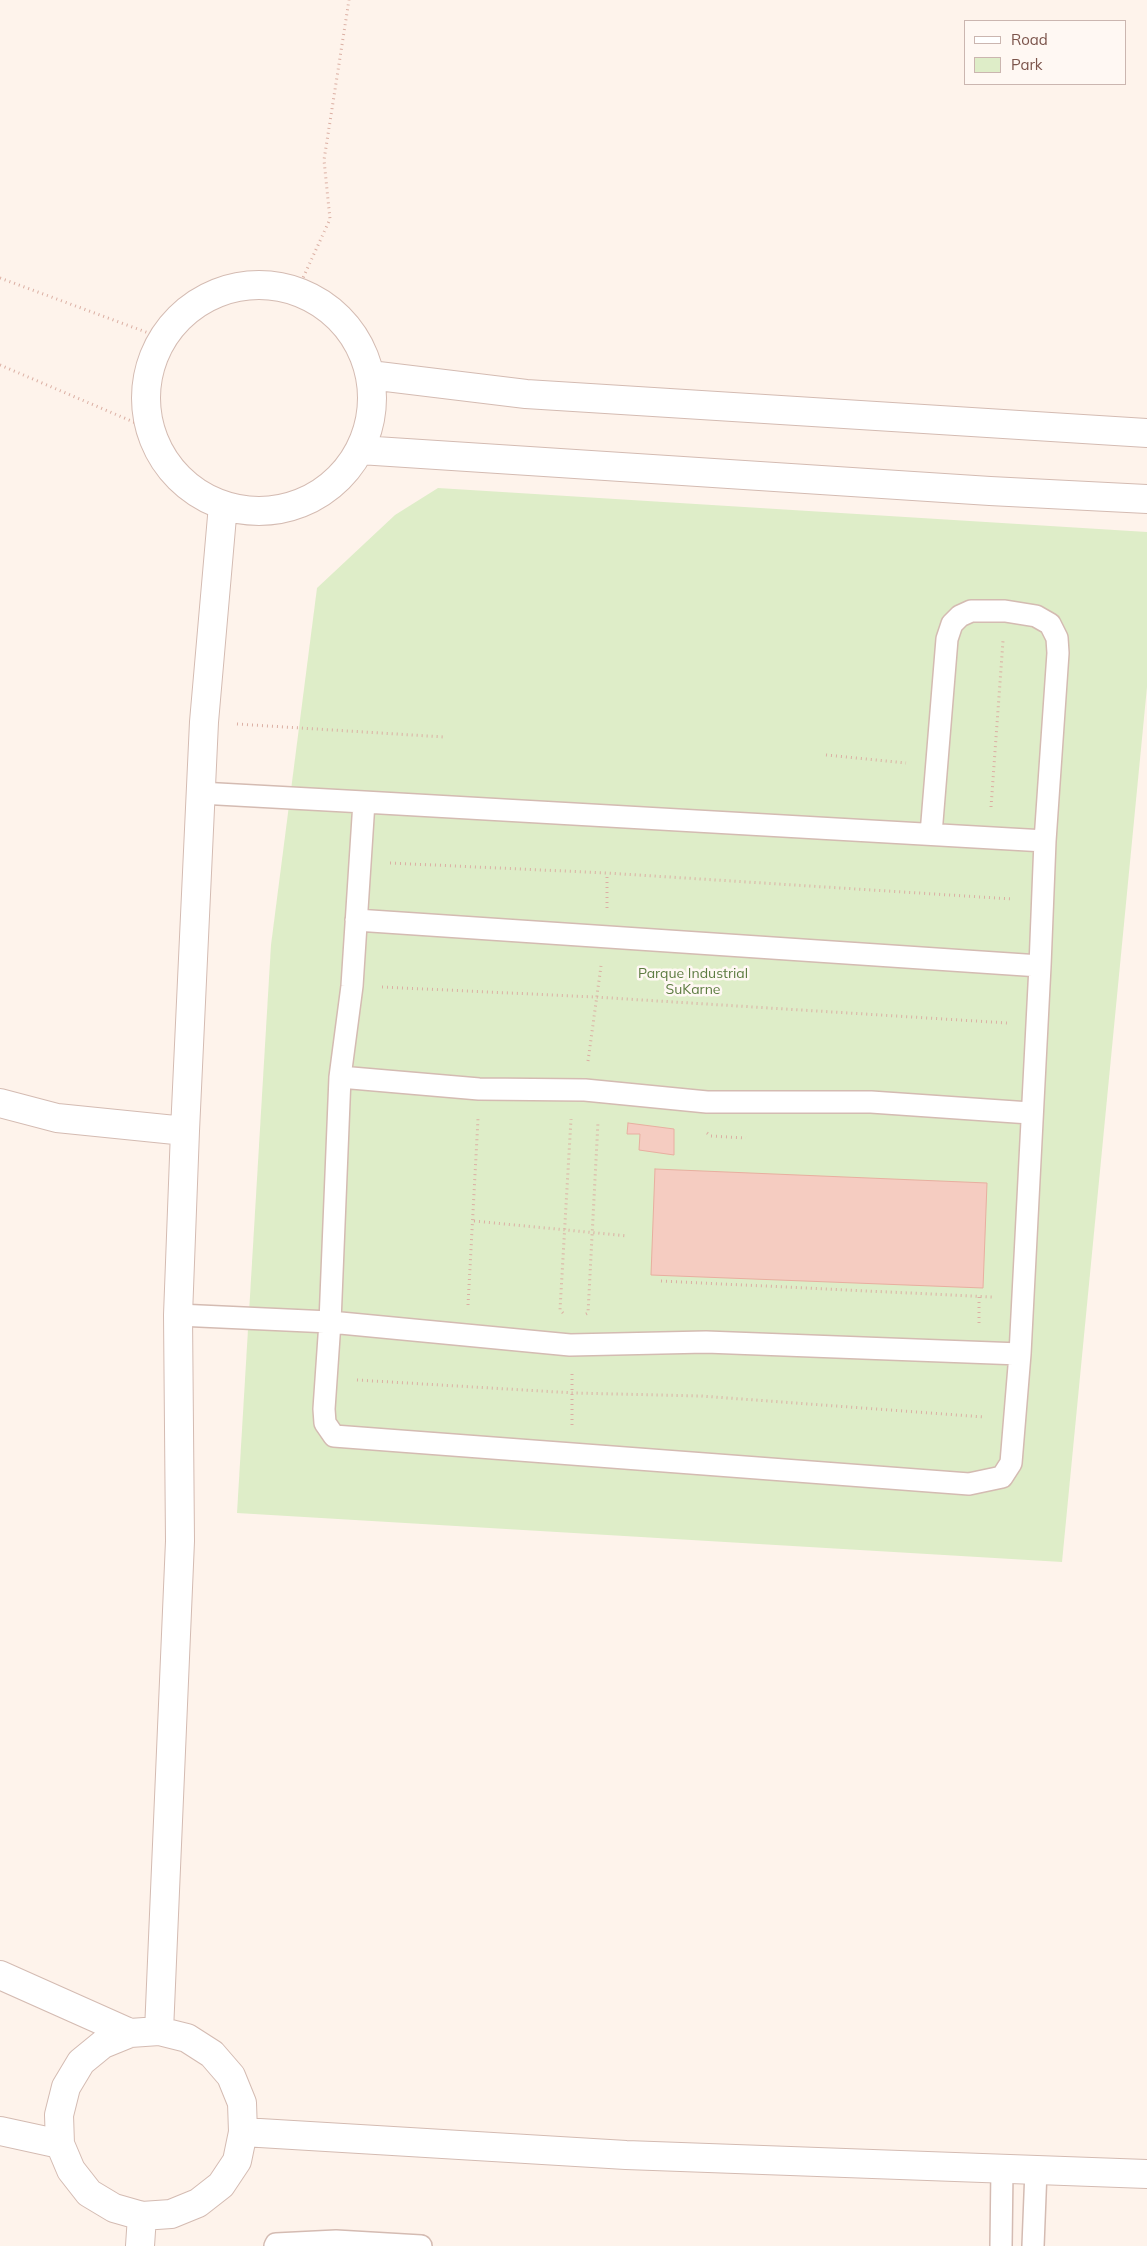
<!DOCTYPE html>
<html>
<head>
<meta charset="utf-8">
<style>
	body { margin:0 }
	#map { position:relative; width:1147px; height:2246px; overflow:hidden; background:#fef3eb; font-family:Mulish,sans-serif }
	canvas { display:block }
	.legend { position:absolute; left:964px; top:20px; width:162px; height:65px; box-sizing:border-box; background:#fff8f3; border:1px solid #cbb6b0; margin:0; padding:6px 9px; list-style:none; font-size:15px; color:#7c544b }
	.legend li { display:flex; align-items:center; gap:10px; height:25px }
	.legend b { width:25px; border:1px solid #cbb6b0 }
</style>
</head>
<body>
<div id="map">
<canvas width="1147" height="2246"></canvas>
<ul class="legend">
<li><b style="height:6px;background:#fff"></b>Road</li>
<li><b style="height:14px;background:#deedc8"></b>Park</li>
</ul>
</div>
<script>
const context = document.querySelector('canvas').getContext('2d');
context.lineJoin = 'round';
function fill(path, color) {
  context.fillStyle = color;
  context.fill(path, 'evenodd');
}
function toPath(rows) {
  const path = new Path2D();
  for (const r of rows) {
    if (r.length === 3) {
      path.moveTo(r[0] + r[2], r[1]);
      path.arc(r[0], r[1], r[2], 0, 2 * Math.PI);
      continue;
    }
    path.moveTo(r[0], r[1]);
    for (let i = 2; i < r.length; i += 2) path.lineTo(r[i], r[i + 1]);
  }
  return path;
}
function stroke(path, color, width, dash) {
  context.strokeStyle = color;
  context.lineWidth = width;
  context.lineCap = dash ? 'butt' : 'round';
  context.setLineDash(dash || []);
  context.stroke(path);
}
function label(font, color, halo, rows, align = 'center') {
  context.font = font + ' Mulish,sans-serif';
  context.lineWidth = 5;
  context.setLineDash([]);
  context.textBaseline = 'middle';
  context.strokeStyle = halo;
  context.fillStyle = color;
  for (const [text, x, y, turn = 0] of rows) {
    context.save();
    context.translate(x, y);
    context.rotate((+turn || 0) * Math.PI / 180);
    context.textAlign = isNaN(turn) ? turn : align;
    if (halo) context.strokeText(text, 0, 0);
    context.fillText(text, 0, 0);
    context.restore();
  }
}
fill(toPath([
	[438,488,1147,532,1147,687,1062,1562,237,1513,271,945,317,588,395,515]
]), '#deedc8');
const building = toPath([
	[628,1123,674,1129,674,1155,639,1150,640,1134,627,1134,628,1123],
	[655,1169,987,1183,983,1288,651,1275,655,1169]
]);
fill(building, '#f5ccc1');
stroke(building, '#e8afa0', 1);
const lane = toPath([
	[200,793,364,802,352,986,340,1077,330,1322,570,1345,706,1342,1020,1354],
	[364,802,1045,841],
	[356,920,1040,966,1045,841,1058,653,1057,638,1050,624,1036,616,1005,611,971,611,960,616,952,624,947,639,931,834],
	[340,1077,479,1089,585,1090,707,1102,871,1102,1030,1113],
	[178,1315,330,1322,324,1409,325,1423,334,1436,969,1484,1002,1477,1011,1463,1020,1354,1040,966],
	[275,2246,276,2244,336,2241,421,2246],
	[1001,2246,1002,2169],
	[1033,2246,1036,2170]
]);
const street = toPath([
	[259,398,113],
	[370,375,526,394,1147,433],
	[360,450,990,491,1147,499],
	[0,1103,57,1118,185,1131],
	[0,1975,130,2033,159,2031,187,2038,212,2054,231,2076,242,2103,243,2132,237,2161,221,2185,198,2203,171,2214,142,2216,114,2208,89,2193,71,2170,60,2144,59,2115,66,2087,81,2062,103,2044,130,2033],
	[159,2031,180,1541,178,1315,185,1131,204,722,223,505],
	[0,2131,60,2144],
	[243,2132,626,2155,1147,2174],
	[140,2246,142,2216]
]);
stroke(lane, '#d4bbb2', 24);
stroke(street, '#d4bbb2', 30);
stroke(toPath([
	[0,278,162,338],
	[297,291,330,219,324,160,349,0],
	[0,365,150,429],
	[237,724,444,737],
	[826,755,906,763],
	[991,807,1003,641],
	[390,863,607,873,1012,899],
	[607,908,607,873],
	[382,987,595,997,1007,1023],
	[588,1061,601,966],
	[707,1133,711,1136,746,1138],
	[474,1221,628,1236],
	[661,1281,992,1297],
	[468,1305,478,1119],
	[563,1313,560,1310,571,1119],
	[586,1314,588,1313,598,1122],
	[979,1323,979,1296],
	[572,1374,572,1425],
	[357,1380,574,1393,701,1396,984,1417]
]), '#dbafa3', 3, [1, 4]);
stroke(lane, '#fff', 21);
stroke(street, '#fff', 28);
label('14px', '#5c7b40', '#fff8f3', [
	["Parque Industrial",693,974],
	["SuKarne",693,990]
]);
</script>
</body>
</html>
